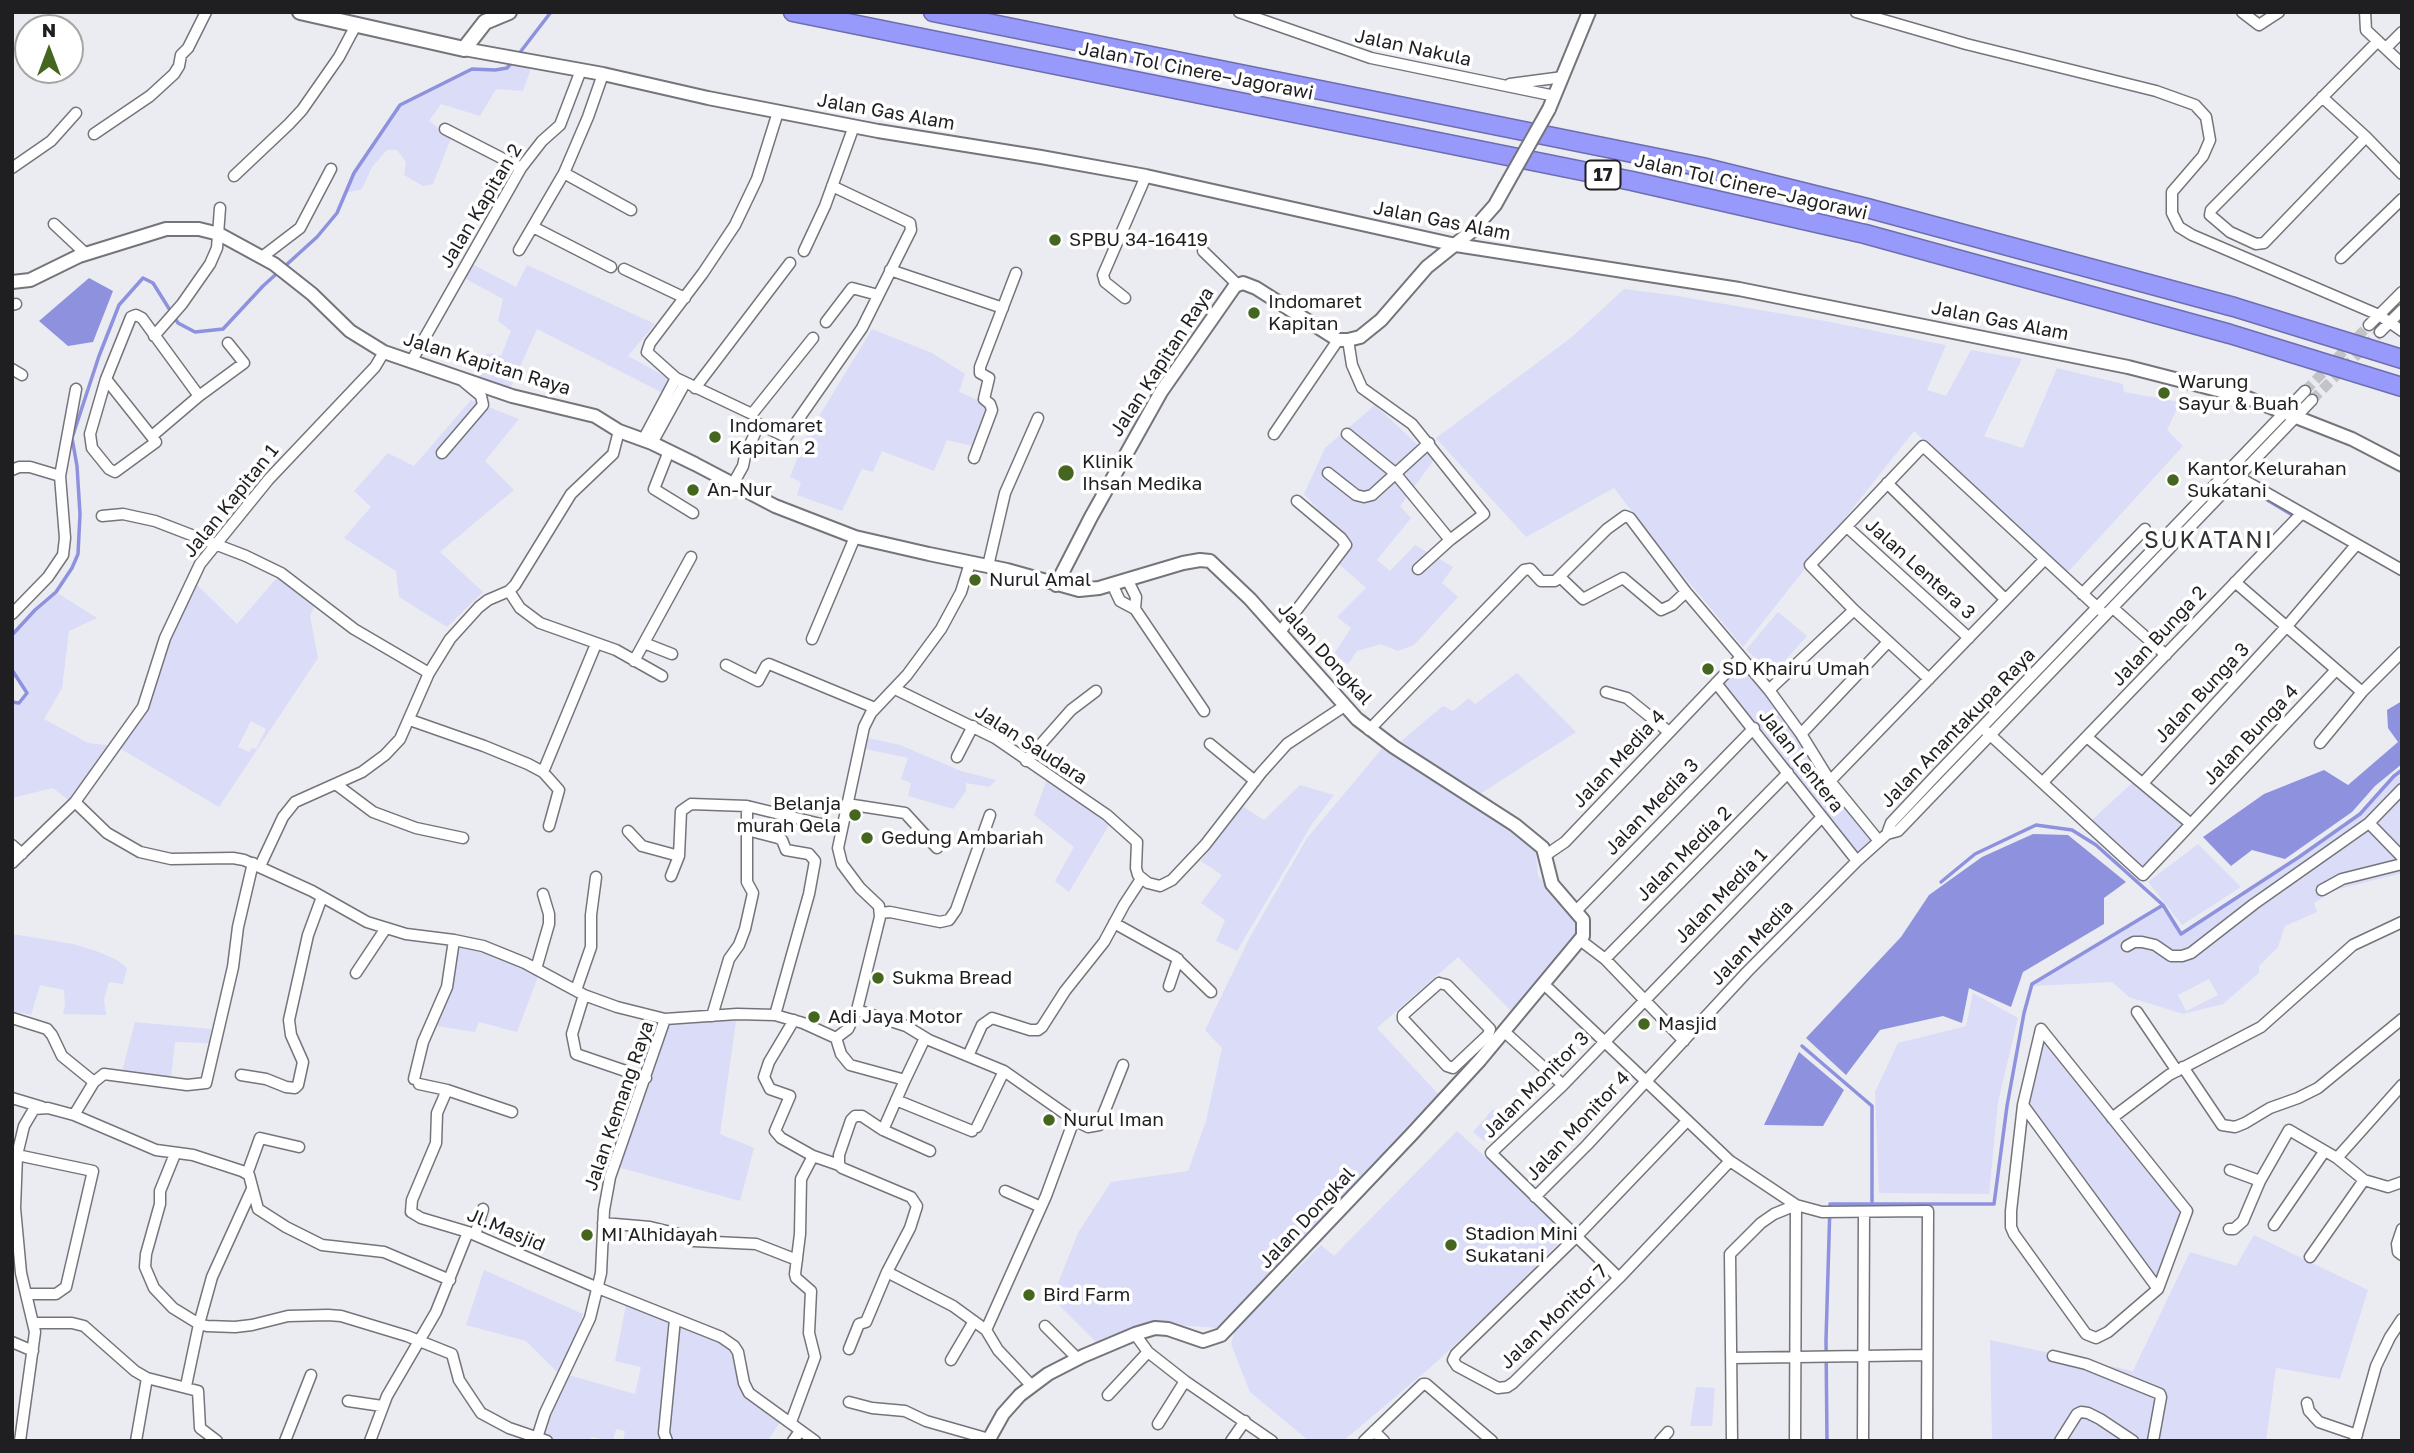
<!DOCTYPE html>
<html>
<head>
<meta charset="utf-8">
<style>
	body { margin:0 }
	#map { position:relative; width:2414px; height:1453px; overflow:hidden; background:#ebecf1; font-family:"Golos Text",sans-serif }
	canvas { display:block }
	.frame { position:absolute; inset:0; border:14px solid #1f1f21; pointer-events:none }
	.north { position:absolute; left:14px; top:14px; width:70px; height:70px; box-sizing:border-box; background:#fff; border:2px solid #a5a5a6; border-radius:50%; rotate:0deg; font-size:19px; font-weight:700; line-height:28px; text-align:center; color:#1f1f21 }
	.north::after { content:''; display:block; margin:auto; width:24px; height:32px; background:#44661e; clip-path:polygon(50% 0,100% 100%,50% 72%,0 100%) }
</style>
</head>
<body>
<div id="map">
<canvas width="2414" height="1453"></canvas>
<div class="frame"></div>
<div class="north">N</div>
</div>
<script>
const context = document.querySelector('canvas').getContext('2d');
context.lineJoin = 'round';
function fill(path, color) {
  context.fillStyle = color;
  context.fill(path, 'evenodd');
}
function toPath(rows) {
  const path = new Path2D();
  for (const r of rows) {
    path.moveTo(r[0], r[1]);
    for (let i = 2; i < r.length; i += 2) path.lineTo(r[i], r[i + 1]);
  }
  return path;
}
function stroke(path, color, width, dash) {
  context.strokeStyle = color;
  context.lineWidth = width;
  context.lineCap = dash ? 'butt' : 'round';
  context.setLineDash(dash || []);
  context.stroke(path);
}
function label(font, color, halo, rows, align = 'center') {
  context.font = font + ' "Golos Text",sans-serif';
  context.lineWidth = 7;
  context.setLineDash([]);
  context.textBaseline = 'middle';
  context.strokeStyle = halo;
  context.fillStyle = color;
  for (const [text, x, y, turn = 0] of rows) {
    context.save();
    context.translate(x, y);
    context.rotate((+turn || 0) * Math.PI / 180);
    context.textAlign = isNaN(turn) ? turn : align;
    if (halo) context.strokeText(text, 0, 0);
    context.fillText(text, 0, 0);
    context.restore();
  }
}
fill(toPath([
	[525,61,530,71,523,91,496,89,480,116,441,104,429,121,451,138,433,184,423,186,404,175,406,162,397,150,387,150,372,167,362,189,345,193,354,173,400,105,472,69,495,70],
	[472,264,516,287,527,265,655,324,628,356,670,379,663,393,537,329,509,391,473,379,487,353,501,356,511,331,498,321,503,299,464,278],
	[1624,289,1671,295,1825,321,1946,345,1927,390,1946,396,1971,350,2022,359,1984,436,2023,448,2057,368,2123,384,2124,392,2180,402,2167,430,2183,446,2067,573,1914,431,1743,647,1656,543,1614,488,1526,537,1436,438,1572,337],
	[872,329,932,353,965,374,959,392,994,407,980,448,947,440,934,471,882,451,873,472,862,469,842,511,797,495,801,482,790,477,804,441],
	[471,400,519,419,485,461,514,490,440,552,483,592,447,627,399,597,396,571,344,538,371,507,354,491,388,453,414,466],
	[1375,405,1434,460,1400,506,1411,518,1377,560,1390,571,1415,545,1453,567,1442,583,1458,597,1414,645,1398,651,1381,644,1357,651,1348,664,1334,654,1351,628,1337,617,1366,588,1339,564,1349,544,1304,494,1325,448],
	[281,573,317,600,310,616,318,658,219,807,116,746,73,804,53,788,12,798,12,702,19,703,27,693,12,670,12,635,35,610,56,592,97,618,69,631,62,688,44,719,88,743,115,746,131,725,191,579,237,624],
	[251,721,266,729,256,749,252,748,249,752,238,747],
	[1778,612,1807,636,1774,673,1746,650],
	[1741,657,1879,841,1857,861,1716,683],
	[1517,673,1576,732,1477,796,1401,741,1443,706,1453,711,1469,698,1475,704],
	[868,738,900,745,961,771,996,780,989,787,966,783,966,791,953,809,908,796,911,783,901,779,908,758,866,749],
	[1385,745,1500,822,1536,853,1538,876,1577,918,1579,933,1513,1013,1458,957,1377,1028,1438,1094,1218,1328,1150,1323,1096,1342,1052,1298,1078,1233,1111,1182,1188,1171,1206,1121,1222,1048,1205,1030,1250,937,1307,838],
	[2402,770,2402,873,2335,890,2314,903,2317,912,2285,926,2278,947,2259,966,2259,973,2223,1004,2183,1014,2129,997,2112,982,2033,986,2032,984,2163,905,2182,933,2299,857,2360,814,2394,776],
	[2209,979,2218,995,2186,1011,2178,995],
	[1047,779,1109,825,1069,892,1055,881,1074,847,1034,815],
	[2134,781,2184,824,2141,868,2092,820],
	[1300,785,1334,795,1312,824,1237,951,1216,941,1225,920,1201,903,1222,875,1201,861,1242,806,1264,820],
	[2198,844,2241,887,2182,925,2148,882],
	[12,934,73,944,96,951,117,960,127,968,123,984,109,982,104,999,106,1015,63,1014,65,1006,64,990,40,985,31,1015,12,1011],
	[461,942,539,974,517,1032,479,1022,475,1032,437,1026],
	[1973,993,2018,1018,1998,1102,1989,1194,1879,1193,1875,1092,1898,1043,1966,1026],
	[737,1014,720,1134,754,1148,740,1201,614,1166,665,1019],
	[135,1022,211,1029,209,1043,175,1042,171,1077,122,1071],
	[2041,1029,2187,1211,2158,1289,2023,1105],
	[1493,1109,1505,1119,1484,1141,1473,1132],
	[1457,1131,1568,1233,1503,1300,1432,1366,1343,1441,1309,1441,1250,1392,1231,1344,1235,1330,1321,1245,1334,1256],
	[2254,1235,2368,1290,2340,1379,2276,1368,2266,1441,1992,1441,1990,1340,2133,1371,2190,1252,2236,1266],
	[484,1270,583,1314,577,1333,557,1372,526,1341,466,1325],
	[627,1300,734,1346,744,1383,800,1431,793,1441,785,1441,792,1429,781,1420,768,1441,623,1441,625,1431,616,1429,613,1441,591,1437,590,1441,547,1441,537,1438,565,1374,635,1394,641,1367,615,1361],
	[1696,1387,1715,1388,1712,1426,1690,1426]
]), '#dadcf8');
fill(toPath([
	[89,278,113,291,93,342,68,346,39,321],
	[2402,701,2402,764,2375,786,2352,812,2285,859,2252,850,2231,866,2203,837,2264,794,2324,770,2348,785,2398,742,2388,728,2387,710],
	[2033,834,2068,835,2126,882,2104,898,2104,924,2023,972,2011,1007,1969,988,1962,1023,1943,1016,1880,1030,1846,1075,1806,1038,1901,937,1929,895,1982,857],
	[1799,1052,1844,1090,1823,1126,1764,1125]
]), '#8e91dd');
stroke(toPath([
	[518,55,551,12],
	[2236,486,2239,483,2294,516],
	[12,635,35,610,56,592,72,568,78,554,80,514,77,466,72,438,99,356,119,305,143,278,153,283,178,323,195,332,223,329,263,286,317,237,337,213,354,173,400,105,472,69,495,70,507,68,513,61],
	[12,670,27,693,19,703,12,702],
	[1941,882,1975,854,2036,825,2072,830,2096,845,2163,905],
	[1802,1046,1872,1106,1872,1203],
	[1827,1441,1826,1340,1830,1204,1994,1204,2007,1106,2024,1013,2032,984,2163,905,2181,934,2299,857,2360,814,2394,776,2402,770]
]), '#8e91dd', 3.5);
stroke(toPath([
	[2305,391,2369,325],
	[2312,400,2380,332]
]), '#c2c3c7', 10, [10, 5]);
const minor = toPath([
	[1239,12,1371,58,1555,96],
	[1856,12,1966,44,2156,91,2195,105,2206,117,2210,140,2203,156,2172,192,2172,213,2179,227,2192,235,2379,315,2402,331],
	[2242,12,2259,25,2279,12],
	[2365,12,2366,30,2402,64],
	[2386,48,2402,32],
	[1510,84,1563,77],
	[2322,97,2366,137,2402,174],
	[778,112,757,179,735,225,703,273,650,343,647,352,676,378,752,414,813,338],
	[445,129,521,168],
	[94,134,150,96,174,74,179,66,181,55,188,48,206,12],
	[2366,137,2264,243,2256,244,2230,232,2210,215,2211,210,2378,41],
	[12,168,51,141,76,113],
	[564,173,631,210],
	[234,176,289,124,302,110,339,57,356,25],
	[54,224,86,254],
	[533,227,611,267],
	[519,250,564,173,588,117,603,74],
	[804,251,825,206,854,126],
	[1203,251,1238,285],
	[262,257,300,228,331,169],
	[2341,258,2402,199],
	[624,269,685,298],
	[890,270,1003,308],
	[1125,298,1105,282,1103,275,1146,176],
	[12,305,16,304],
	[826,322,852,288,878,295],
	[2369,325,2402,292],
	[2380,332,2402,310],
	[154,336,182,304,210,264,217,248,220,208],
	[1348,340,1352,365,1362,388,1412,424,1484,514,1450,540,1418,569],
	[411,362,521,168,542,141,560,125,581,70],
	[12,369,22,375],
	[106,379,156,442,115,472,109,469,92,448,90,434,106,379,131,317,136,315,142,318,199,396,244,363,228,343],
	[695,388,790,263],
	[1274,434,1338,340],
	[1347,434,1395,473,1450,540],
	[152,436,199,396],
	[643,440,676,378],
	[652,443,685,383],
	[669,451,654,489,693,513],
	[442,453,483,405,481,396,464,382],
	[974,458,992,410,990,404,984,399,989,378,980,373,980,367,1016,273],
	[12,470,19,467,30,467,60,476,76,389],
	[1328,473,1356,495,1364,497,1372,495,1429,443],
	[2235,475,2402,570],
	[1887,483,2005,599],
	[733,484,743,466,745,456,759,424,786,437,862,328,911,230,910,223,832,186],
	[102,516,123,514,155,521,246,556,281,573,354,629,429,673],
	[1847,527,1969,638],
	[988,566,1005,493,1038,418],
	[1560,577,1583,599,1623,578,1661,610,1672,605,1686,592],
	[1127,579,1136,597,1135,609],
	[2235,582,2362,692],
	[1112,584,1120,601,1135,609,1204,711],
	[509,591,520,608,540,623,616,650,662,676],
	[2082,594,2145,529],
	[2113,608,2166,655],
	[12,614,48,577,63,555,65,538,60,476],
	[1280,632,1346,545,1341,538,1297,501],
	[812,639,855,537],
	[644,643,672,654],
	[634,661,691,557],
	[726,665,758,681,766,666,769,664,875,708],
	[1929,679,1854,610,1810,565,1923,446,2100,610],
	[1716,683,1857,861],
	[895,689,995,738,1107,815,1137,842,1136,868,1138,875,1148,883,1160,886,1172,880,1205,845,1261,773,1287,744,1343,707],
	[1769,690,1854,610],
	[1606,692,1627,698,1669,732],
	[410,720,484,746,528,764,543,772,559,790,549,826],
	[1369,730,1524,570,1530,569,1541,581,1555,581,1607,529,1625,516,1630,518,1686,592,1769,690,1801,734,1830,781,1879,841],
	[1987,732,2143,875,2336,670],
	[1801,734,1888,642],
	[2088,738,2191,824],
	[2320,743,2362,692,2402,652],
	[1210,744,1255,781],
	[957,757,973,726],
	[1026,761,1071,710,1096,691],
	[543,772,596,644],
	[1830,781,2044,560],
	[2043,782,2301,514],
	[2143,783,2287,626,2356,545],
	[337,785,373,812,416,828,463,838],
	[75,802,107,833,140,852,171,859,233,858,244,860,312,891,367,922,406,934,454,940,483,946,525,963,584,995,617,1007,665,1019,737,1014,775,1015,803,1023,836,1038],
	[847,804,905,813,937,848],
	[2369,823,2402,857],
	[747,830,778,838,782,840,786,850,809,854,815,861,809,894,775,1015],
	[628,831,642,846,679,856],
	[1887,834,1891,823,1938,773,2305,391],
	[12,845,22,854],
	[1546,855,1565,842,1741,657],
	[12,863,75,802,143,707,165,638,200,564,269,479,375,367,384,352],
	[260,866,283,817,295,802,362,772,385,755,400,739,429,673,450,639,479,607,488,600,509,591,515,585,571,494,613,454,619,431],
	[671,876,679,856,681,811,691,804,747,806,841,829],
	[2322,890,2342,879,2402,864],
	[1576,911,1754,728],
	[880,913,890,912,940,922,949,920,956,910,990,815],
	[1114,923,1175,957,1211,992],
	[1584,943,1605,959,1684,1041],
	[2127,946,2134,942,2142,942,2155,945,2171,956,2182,956,2191,953,2254,904,2369,823,2402,789],
	[1605,959,1788,773],
	[536,969,549,924,549,914,543,894],
	[356,973,386,928],
	[1439,983,1447,985,1490,1029,1488,1035,1453,1068,1447,1066,1403,1019,1403,1015,1439,983],
	[1169,986,1178,959],
	[1549,989,1730,1161,1796,1205,1822,1212,1928,1211,1927,1441],
	[576,990,591,947,591,915,596,877],
	[584,995,572,1034,576,1054,646,1078],
	[857,1010,906,1026,929,1040,1004,1071,1074,1120,1046,1196,986,1330,998,1350,1031,1385],
	[2137,1012,2177,1071],
	[712,1016,729,959,739,945,745,929,753,893,747,882,747,806],
	[12,1018,47,1029,52,1035,62,1056,94,1082],
	[794,1020,769,1062,764,1077,770,1089,790,1096,775,1131,781,1138,813,1156,839,1165],
	[2041,1029,2187,1211,2158,1289,2108,1332,2096,1338,2086,1334,2014,1234,2011,1227,2011,1211,2023,1105,2041,1029],
	[1508,1035,1563,1085],
	[836,1038,848,1029,857,1010,880,917,879,906,860,888,842,864,838,848,864,727,871,713,907,675,941,629,961,592,970,563],
	[836,1038,841,1054,850,1065,905,1080,925,1038],
	[968,1056,982,1025,992,1018,1030,1030,1038,1030,1042,1027,1065,991,1104,942,1124,905,1141,879],
	[2183,1067,2222,1125,2235,1127,2245,1123,2270,1108,2298,1098,2318,1088,2402,1019],
	[241,1075,266,1079,286,1087,295,1088,298,1085,303,1062,291,1035,289,1020,308,935,322,897],
	[414,1079,423,1042,447,987,454,940],
	[419,1084,447,1090,512,1112],
	[447,1090,437,1113,436,1143,412,1200,411,1212,421,1218,468,1232,598,1288,721,1337,734,1346,738,1352,744,1383,749,1393,815,1441],
	[12,1098,42,1107],
	[896,1100,972,1131],
	[2023,1105,2158,1289],
	[74,1115,94,1082,104,1074,187,1085,206,1083,233,967,238,927,253,863],
	[2112,1118,2169,1075,2261,1027,2353,945,2402,922],
	[1074,1120,1088,1127,1099,1125,1123,1065],
	[1687,1121,1576,1237,1456,1354,1453,1360,1457,1366,1498,1388,1507,1387,1513,1383,1619,1278,1730,1161],
	[977,1127,1004,1071],
	[883,1130,930,1151],
	[175,1154,160,1191,160,1204,146,1254,145,1267,154,1288,173,1308,199,1324,207,1326,235,1327,252,1325,288,1316,328,1315,341,1316,407,1336,452,1354,459,1380,481,1413,509,1428,547,1441],
	[17,1155,93,1171,66,1287,56,1294,26,1294],
	[2337,1158,2402,1085],
	[2230,1170,2260,1181],
	[247,1174,260,1138,299,1147],
	[1005,1191,1041,1207],
	[1535,1197,1587,1145,1747,972,1857,861,1887,834,1898,831,2312,400],
	[603,1223,650,1227,679,1234,694,1241,756,1244,797,1260],
	[2274,1225,2324,1152],
	[2229,1229,2234,1229,2243,1221,2260,1181,2289,1130,2337,1158,2364,1180,2388,1187,2402,1182],
	[2402,1229,2397,1244,2398,1252,2402,1255],
	[475,1235,483,1209],
	[2310,1257,2364,1180],
	[887,1272,953,1306,986,1330],
	[1619,1278,1491,1153,1563,1085,1822,817],
	[34,1323,72,1323,84,1326,135,1371,147,1378,198,1391,200,1428,217,1441],
	[1045,1326,1078,1359],
	[1135,1334,1148,1352,1185,1381,1272,1441],
	[12,1342,33,1351],
	[849,1349,859,1324,866,1322,887,1272,910,1228,917,1206,911,1197,842,1168,839,1165,839,1155,851,1120,855,1116,862,1116,883,1130,905,1080],
	[2053,1356,2086,1364,2160,1394,2161,1397,2153,1441],
	[1732,1358,1927,1355],
	[951,1360,974,1321],
	[186,1386,199,1324,212,1277,252,1189],
	[1108,1395,1148,1352],
	[348,1401,382,1406],
	[849,1402,872,1408,905,1411,926,1421,989,1439],
	[2307,1403,2309,1411,2319,1422,2357,1435],
	[791,1422,815,1357,809,1333,811,1291,796,1278,795,1274,800,1234,801,1179,813,1156],
	[1158,1424,1185,1381],
	[1374,1431,1384,1441],
	[20,1441,35,1332,21,1273,15,1208,17,1155,24,1126,34,1109,48,1108,74,1115,156,1150,193,1155,242,1171,249,1175,258,1209,286,1227,322,1245,384,1252,450,1280],
	[136,1441,147,1378],
	[285,1441,311,1375],
	[370,1441,387,1396,436,1312,468,1232],
	[536,1441,545,1413,590,1318,601,1273,604,1210,610,1177,665,1019],
	[667,1441,664,1433,675,1319],
	[793,1441,800,1431],
	[1231,1441,1245,1421],
	[1364,1441,1423,1384,1426,1384,1492,1441],
	[1660,1441,1668,1432],
	[1732,1441,1730,1254,1761,1223,1774,1214,1796,1205],
	[1795,1441,1796,1205],
	[1863,1441,1864,1212],
	[2060,1441,2077,1414,2081,1412,2088,1413,2100,1419,2133,1441],
	[2355,1441,2376,1366,2390,1337,2402,1319]
]);
const tertiary = toPath([
	[464,49,603,74,708,98,878,131,1041,157,1146,176,1456,245,1739,289,2128,367,2245,397,2352,439,2402,465],
	[1549,109,1589,12],
	[12,282,30,280,79,256,166,229,199,229,219,234,274,264,312,294,350,331,384,352,512,396,595,416,619,431,652,443,695,464,775,506,855,537,929,554,1007,570,1079,590,1099,588,1183,563,1200,560,1210,561,1250,599,1357,719,1394,747,1515,825,1543,848,1552,884,1583,920,1583,936,1480,1060,1411,1135,1221,1335,1203,1341,1168,1329,1155,1328,1135,1334,1083,1356,1048,1374,1020,1395,1003,1414,988,1441],
	[1056,585,1091,517,1161,392,1235,286,1243,283,1256,288,1338,340,1348,340,1360,337,1381,320,1427,267,1472,231,1495,205,1505,187]
]);
const secondary = toPath([
	[300,12,464,49,485,22,509,12]
]);
const motorway = toPath([
	[793,12,1632,181,1865,234,2230,334,2402,387],
	[933,12,1702,167,1867,208,2234,307,2402,359]
]);
stroke(minor, '#74757a', 13);
stroke(tertiary, '#74757a', 16);
stroke(secondary, '#74757a', 18);
stroke(motorway, '#6d6eaf', 21);
stroke(minor, '#fff', 10);
stroke(tertiary, '#fff', 12);
stroke(secondary, '#fff', 14);
stroke(motorway, '#9799fb', 18);
const tertiaryBridge = toPath([
	[1505,187,1549,109]
]);
stroke(tertiaryBridge, '#74757a', 16, []);
stroke(tertiaryBridge, '#fff', 12);
for (const [x, y, r, color] of [
	[1055,240,7,"#44661e"],
	[1254,313,7,"#44661e"],
	[2164,393,7,"#44661e"],
	[715,437,7,"#44661e"],
	[1066,473,9,"#44661e"],
	[2173,480,7,"#44661e"],
	[693,490,7,"#44661e"],
	[975,580,7,"#44661e"],
	[1708,669,7,"#44661e"],
	[855,815,7,"#44661e"],
	[867,838,7,"#44661e"],
	[878,978,7,"#44661e"],
	[814,1017,7,"#44661e"],
	[1644,1024,7,"#44661e"],
	[1049,1120,7,"#44661e"],
	[587,1235,7,"#44661e"],
	[1451,1245,7,"#44661e"],
	[1029,1295,7,"#44661e"]
]) {
  const dot = new Path2D();
  dot.arc(x, y, r, 0, 2 * Math.PI);
  context.fillStyle = color;
  context.fill(dot);
  stroke(dot, '#fff', 2.5);
}
for (const [x, y, w] of [
	[1603,175,35]
]) {
  const box = new Path2D();
  box.roundRect(x - w / 2, y - 14.5, w, 29, 5);
  context.fillStyle = '#fff';
  context.fill(box);
  stroke(box, '#1f1f21', 2);
}
label('bold 18px', '#1f1f21', null, [
	["17",1603,175]
]);
label('19px', '#1f1f21', '#fff', [
	["Jalan Nakula",1413,48,12],
	["Jalan Tol Cinere–Jagorawi",1196,71,11],
	["Jalan Gas Alam",886,112,10],
	["Jalan Tol Cinere–Jagorawi",1751,187,13],
	["Jalan Kapitan 2",481,206,-59],
	["Jalan Gas Alam",1442,221,11],
	["Jalan Gas Alam",2000,321,11],
	["Jalan Kapitan Raya",1162,362,-57],
	["Jalan Kapitan Raya",487,364,17],
	["Jalan Kapitan 1",231,501,-51],
	["Jalan Lentera 3",1920,569,42],
	["Jalan Bunga 2",2159,636,-47],
	["Jalan Dongkal",1325,654,48],
	["Jalan Bunga 3",2202,693,-47],
	["Jalan Anantakupa Raya",1958,728,-46],
	["Jalan Bunga 4",2251,735,-47],
	["Jalan Saudara",1031,745,33],
	["Jalan Media 4",1619,759,-47],
	["Jalan Lentera",1801,761,52],
	["Jalan Media 3",1652,807,-46],
	["Jalan Media 2",1684,854,-45],
	["Jalan Media 1",1721,896,-46],
	["Jalan Media",1752,943,-46],
	["Jalan Monitor 3",1536,1085,-45],
	["Jalan Kemang Raya",619,1106,-71],
	["Jalan Monitor 4",1578,1126,-47],
	["Jalan Dongkal",1307,1218,-47],
	["Jl.Masjid",506,1230,23],
	["Jalan Monitor 7",1554,1317,-44]
]);
label('19px', '#1f1f21', '#fff', [
	["SPBU 34-16419",1069,240],
	["Indomaret",1268,302],
	["Kapitan",1268,324],
	["Warung",2178,382],
	["Sayur & Buah",2178,404],
	["Indomaret",729,426],
	["Kapitan 2",729,448],
	["Klinik",1082,462],
	["Ihsan Medika",1082,484],
	["Kantor Kelurahan",2187,469],
	["Sukatani",2187,491],
	["An-Nur",707,490],
	["Nurul Amal",989,580],
	["SD Khairu Umah",1722,669],
	["Belanja",841,804,"right"],
	["murah Qela",841,826,"right"],
	["Gedung Ambariah",881,838],
	["Sukma Bread",892,978],
	["Adi Jaya Motor",828,1017],
	["Masjid",1658,1024],
	["Nurul Iman",1063,1120],
	["Stadion Mini",1465,1234],
	["Sukatani",1465,1256],
	["MI Alhidayah",601,1235],
	["Bird Farm",1043,1295]
], 'left');
context.letterSpacing = '2px';
label('23px', '#333337', '#fff', [
	["SUKATANI",2209,541]
]);
context.letterSpacing = '0px';
</script>
</body>
</html>
